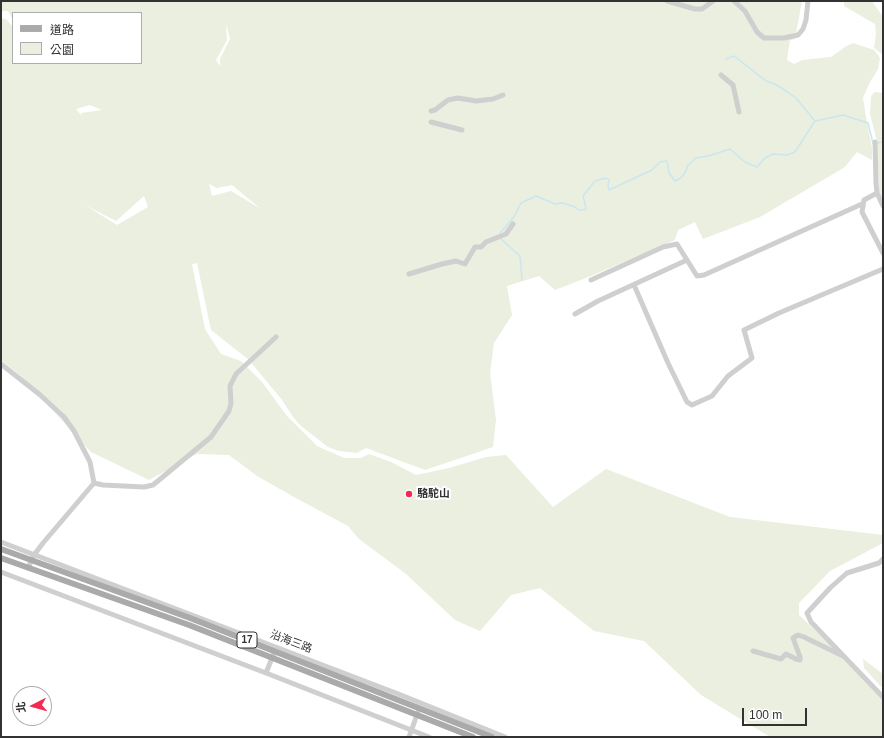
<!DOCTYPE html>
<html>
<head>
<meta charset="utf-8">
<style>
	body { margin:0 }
	#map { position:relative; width:884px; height:738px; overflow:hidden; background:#fff; font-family:Arial,"Noto Sans TC",sans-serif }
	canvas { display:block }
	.frame { position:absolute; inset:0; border:2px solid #323232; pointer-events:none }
	.legend { position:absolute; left:12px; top:12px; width:130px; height:52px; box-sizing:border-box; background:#fff; border:1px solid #adadad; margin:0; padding:5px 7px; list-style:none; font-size:12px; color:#323232 }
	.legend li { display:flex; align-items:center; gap:8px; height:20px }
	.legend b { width:20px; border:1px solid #adadad }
	.north { position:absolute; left:12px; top:686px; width:40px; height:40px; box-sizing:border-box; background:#fff; border:1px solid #adadad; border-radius:50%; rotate:264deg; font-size:11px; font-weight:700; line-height:16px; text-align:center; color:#323232 }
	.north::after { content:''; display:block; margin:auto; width:14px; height:18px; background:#f22a54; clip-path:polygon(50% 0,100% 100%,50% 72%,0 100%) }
	.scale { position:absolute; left:742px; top:708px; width:65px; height:18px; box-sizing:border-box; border:2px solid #323232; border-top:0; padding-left:5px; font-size:12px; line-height:14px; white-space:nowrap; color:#323232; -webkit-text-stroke:3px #fff; paint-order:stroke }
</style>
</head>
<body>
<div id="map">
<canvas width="884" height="738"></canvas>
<div class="frame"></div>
<ul class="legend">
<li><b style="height:5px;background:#aaa"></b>道路</li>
<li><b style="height:11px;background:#eaefdf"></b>公園</li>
</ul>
<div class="north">北</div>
<div class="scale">100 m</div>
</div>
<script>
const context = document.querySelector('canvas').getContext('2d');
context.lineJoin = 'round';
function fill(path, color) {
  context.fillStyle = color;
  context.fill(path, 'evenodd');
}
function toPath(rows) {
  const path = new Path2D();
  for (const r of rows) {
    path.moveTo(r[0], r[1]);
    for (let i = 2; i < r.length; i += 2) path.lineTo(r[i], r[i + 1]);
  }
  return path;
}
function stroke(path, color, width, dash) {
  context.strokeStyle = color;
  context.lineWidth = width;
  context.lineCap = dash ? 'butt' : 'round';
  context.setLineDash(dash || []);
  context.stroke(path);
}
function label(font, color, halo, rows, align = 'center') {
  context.font = font + ' Arial,"Noto Sans TC",sans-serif';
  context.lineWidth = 4;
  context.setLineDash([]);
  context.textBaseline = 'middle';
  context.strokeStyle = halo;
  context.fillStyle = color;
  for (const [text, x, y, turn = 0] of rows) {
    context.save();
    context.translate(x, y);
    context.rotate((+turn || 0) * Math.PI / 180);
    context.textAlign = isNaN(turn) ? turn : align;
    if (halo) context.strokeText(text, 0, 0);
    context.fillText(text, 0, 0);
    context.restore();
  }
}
fill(toPath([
	[1,1,802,1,795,39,790,40,787,60,794,64,802,60,831,57,845,47,853,43,874,50,880,58,878,69,869,84,863,98,866,117,872,148,872,160,857,152,845,167,760,217,703,239,695,222,678,230,675,240,586,278,555,290,539,276,507,286,512,315,494,343,490,373,496,420,493,447,425,470,366,448,357,453,339,451,328,447,301,426,293,417,282,400,249,360,211,330,197,263,192,264,205,329,221,354,241,361,262,382,287,416,317,446,344,458,361,458,369,454,391,462,416,475,449,468,486,457,506,455,553,507,606,469,730,517,883,535,883,543,830,571,799,603,799,615,850,663,883,700,883,737,770,737,701,695,644,641,594,631,540,588,511,595,480,631,455,620,406,574,359,539,348,526,294,497,257,476,229,455,197,454,149,480,91,452,22,377,1,360,1,18,6,19,13,27,13,63,141,63,141,13,13,13,13,20,8,11,1,11],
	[226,24,230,39,220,59,220,66,216,60,227,40],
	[90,105,102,110,81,113,82,116,76,109],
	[209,184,217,188,232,185,261,209,231,191,212,196],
	[144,196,148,207,117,225,85,205,116,221],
	[844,1,872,1,883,17,883,55,874,48,876,34,875,24,844,6],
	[875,92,883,93,883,206,879,197,877,141,870,114,871,96],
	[863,659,883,674,883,689,864,668]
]), '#eaefdf');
stroke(toPath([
	[726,59,734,56,766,81,775,84,789,93,796,98,815,121],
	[876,143,883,142],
	[500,233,514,217,521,203,536,196,555,204,562,203,573,206,579,210,584,210,586,208,583,196,595,181,606,178,609,180,608,186,609,190,652,170,660,162,667,161,669,173,675,181,681,178,686,171,688,165,696,158,708,156,730,149,745,162,757,167,765,158,773,154,787,155,795,152,815,121,843,115,868,123,873,143],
	[501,239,520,256,522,280]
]), '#cbe6f0', 1.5);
stroke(toPath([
	[667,1,695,9,702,9,713,1],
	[734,1,745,11,757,32,764,38,784,38,798,35,803,29,806,20,808,1],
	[721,75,733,85,739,112],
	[431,111,435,110,448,100,458,98,476,101,493,99,503,95],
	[431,122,462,130],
	[875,142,876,183,877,193,883,206],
	[877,193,864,200,862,212,883,253],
	[409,274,442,264,456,261,465,264,475,247,481,247,486,242,506,234,513,224],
	[591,280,663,247,677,244,697,276,704,275,862,204],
	[634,285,668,363,687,402,692,405,712,396,728,376,752,358,744,330,779,313,883,269],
	[575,314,598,301,687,260],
	[1,364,39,394,64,417,74,431,90,462,94,483,103,485,144,487,153,485,211,437,229,411,231,403,230,386,236,374,276,337],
	[1,542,401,695,505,737],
	[883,559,879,563,847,573,830,588,807,613,811,622,883,697],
	[28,568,34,555,43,543,94,483],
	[1,572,266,673,429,737],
	[753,651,781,659,786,654,796,659,800,660,800,657,793,638,798,635,804,637,843,656],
	[266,673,276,648],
	[409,737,418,712]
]), '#cfcfcf', 5);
stroke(toPath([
	[1,549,190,618,492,737],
	[1,558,189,625,473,737]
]), '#aaa', 6);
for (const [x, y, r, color] of [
	[409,494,4,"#f22a54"]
]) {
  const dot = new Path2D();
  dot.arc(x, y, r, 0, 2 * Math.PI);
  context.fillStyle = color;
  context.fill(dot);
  stroke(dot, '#fff', 1.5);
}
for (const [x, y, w] of [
	[247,640,20]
]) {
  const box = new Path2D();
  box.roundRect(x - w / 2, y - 8, w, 16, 3);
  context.fillStyle = '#fff';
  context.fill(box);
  stroke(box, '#323232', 1);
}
label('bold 10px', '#323232', null, [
	["17",247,640]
]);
label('bold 11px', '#323232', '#fff', [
	["駱駝山",417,494]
], 'left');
label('11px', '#323232', '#fff', [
	["沿海三路",291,642,21]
]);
</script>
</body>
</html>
